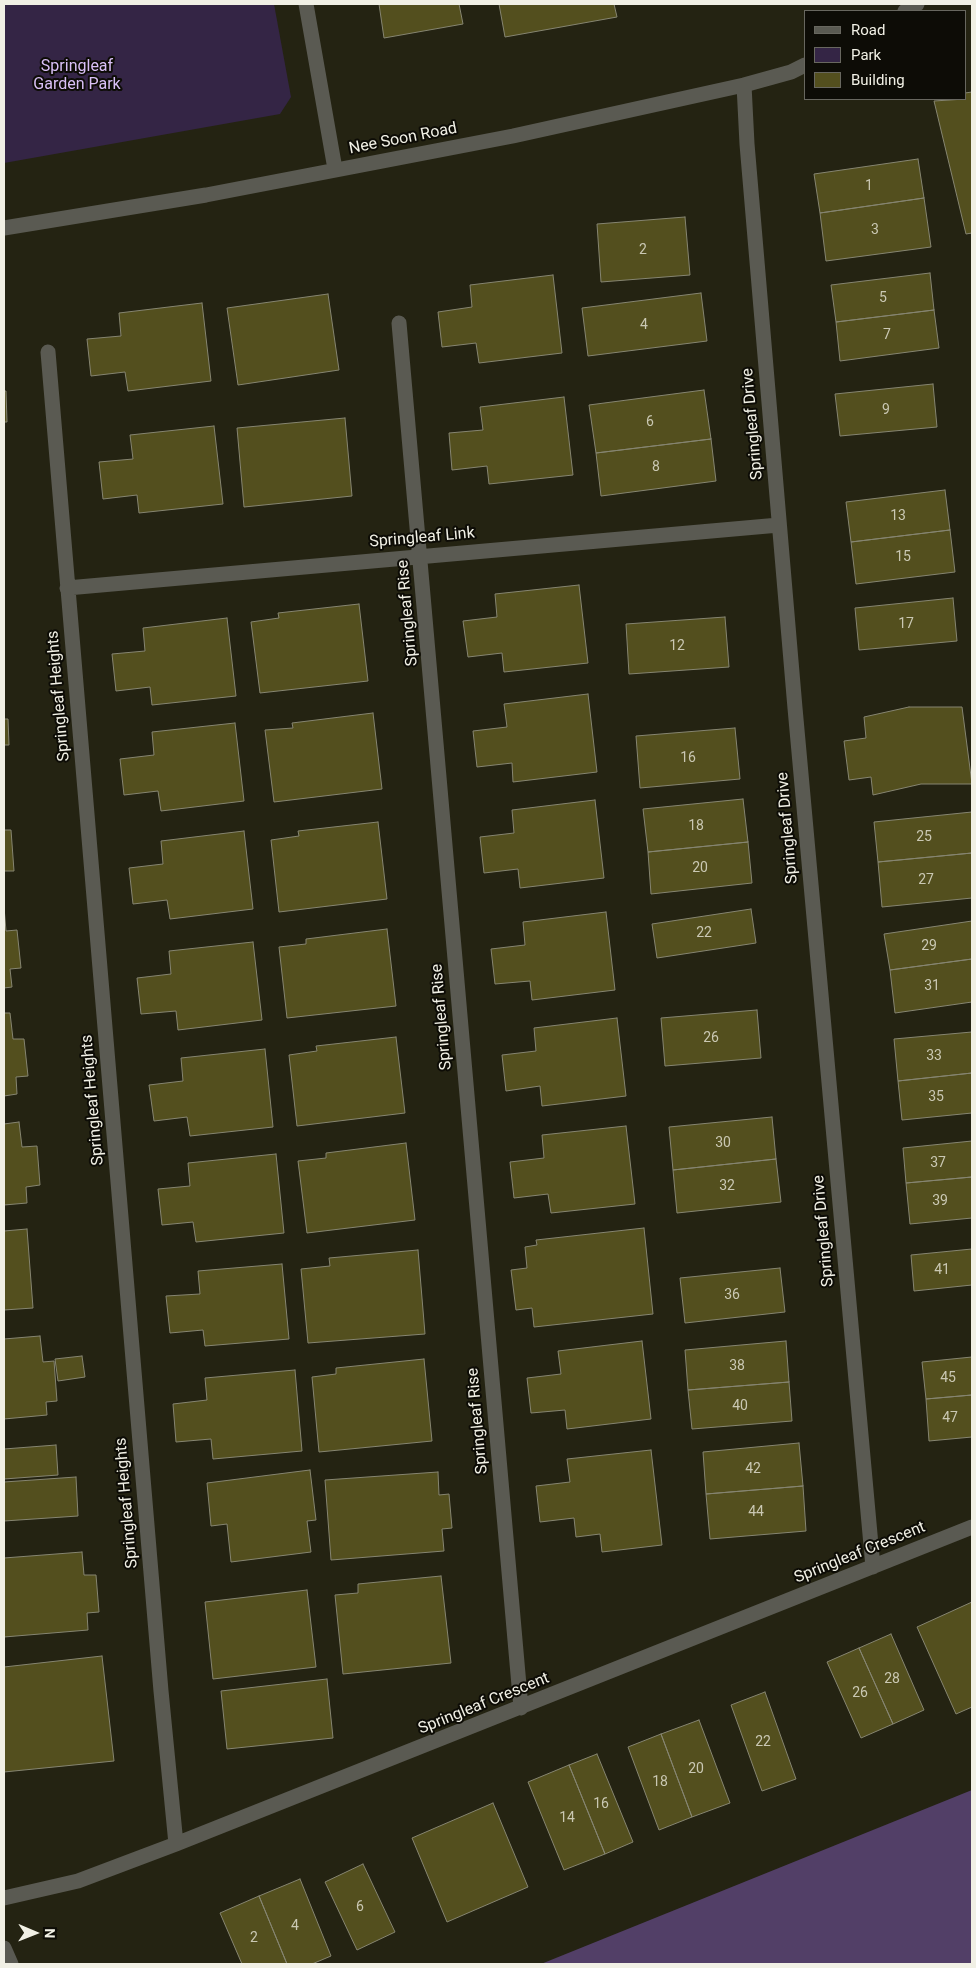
<!DOCTYPE html>
<html>
<head>
<meta charset="utf-8">
<style>
	body { margin:0 }
	#map { position:relative; width:976px; height:1968px; overflow:hidden; background:#242312; font-family:Roboto,sans-serif }
	canvas { display:block }
	.frame { position:absolute; inset:0; border:5px solid #f1f0e5; pointer-events:none }
	.legend { position:absolute; left:804px; top:10px; width:162px; height:90px; box-sizing:border-box; background:#0d0c06; border:1px solid #68675f; margin:0; padding:6px 9px; list-style:none; font-size:15px; color:#f1f0e5 }
	.legend li { display:flex; align-items:center; gap:10px; height:25px }
	.legend b { width:25px; border:1px solid #68675f }
	.north { position:absolute; left:10px; top:1908px; width:50px; height:50px; -webkit-text-stroke:4px #0d0c06; paint-order:stroke; rotate:91deg; font-size:14px; font-weight:700; line-height:20px; text-align:center; color:#f1f0e5 }
	.north::after { content:''; display:block; margin:auto; width:18px; height:22px; background:#f1f0e5; clip-path:polygon(50% 0,100% 100%,50% 72%,0 100%) }
</style>
</head>
<body>
<div id="map">
<canvas width="976" height="1968"></canvas>
<div class="frame"></div>
<ul class="legend">
<li><b style="height:6px;background:#5a5a52"></b>Road</li>
<li><b style="height:14px;background:#342545"></b>Park</li>
<li><b style="height:14px;background:#534f1e"></b>Building</li>
</ul>
<div class="north">N</div>
</div>
<script>
const context = document.querySelector('canvas').getContext('2d');
context.lineJoin = 'round';
function fill(path, color) {
  context.fillStyle = color;
  context.fill(path, 'evenodd');
}
function toPath(rows) {
  const path = new Path2D();
  for (const r of rows) {
    path.moveTo(r[0], r[1]);
    for (let i = 2; i < r.length; i += 2) path.lineTo(r[i], r[i + 1]);
  }
  return path;
}
function stroke(path, color, width, dash) {
  context.strokeStyle = color;
  context.lineWidth = width;
  context.lineCap = dash ? 'butt' : 'round';
  context.setLineDash(dash || []);
  context.stroke(path);
}
function label(font, color, halo, rows, align = 'center') {
  context.font = font + ' Roboto,sans-serif';
  context.lineWidth = 4;
  context.setLineDash([]);
  context.textBaseline = 'middle';
  context.strokeStyle = halo;
  context.fillStyle = color;
  for (const [text, x, y, turn = 0] of rows) {
    context.save();
    context.translate(x, y);
    context.rotate((+turn || 0) * Math.PI / 180);
    context.textAlign = isNaN(turn) ? turn : align;
    if (halo) context.strokeText(text, 0, 0);
    context.fillText(text, 0, 0);
    context.restore();
  }
}
fill(toPath([
	[4,4,274,4,291,97,280,114,4,163]
]), '#342545');
fill(toPath([
	[972,1790,972,1964,541,1964]
]), '#523f67');
const building = toPath([
	[379,4,459,4,463,24,384,38,379,4],
	[499,4,614,4,617,17,505,37,499,4],
	[972,92,972,233,966,234,934,101,965,99,965,93,972,92],
	[918,159,924,198,820,213,814,174,918,159],
	[924,198,931,247,826,261,820,213,924,198],
	[685,217,690,275,601,282,597,224,685,217],
	[930,273,934,310,836,322,831,285,930,273],
	[553,275,562,353,479,363,476,343,442,347,438,312,472,307,470,285,553,275],
	[701,293,707,341,588,356,582,308,701,293],
	[328,294,339,370,238,385,227,308,328,294],
	[202,303,211,381,128,391,125,372,91,376,87,339,121,336,119,313,202,303],
	[934,310,939,348,840,361,836,322,934,310],
	[933,384,937,427,840,436,835,394,933,384],
	[704,390,711,439,596,453,589,405,704,390],
	[4,391,6,391,7,422,4,422,4,391],
	[564,397,573,475,489,484,487,466,452,470,449,433,483,430,480,407,564,397],
	[345,418,352,496,244,507,237,428,345,418],
	[214,426,223,504,139,513,137,495,103,499,99,462,133,459,130,435,214,426],
	[711,439,716,481,601,496,596,453,711,439],
	[945,490,950,530,851,542,846,502,945,490],
	[950,530,955,572,856,584,851,542,950,530],
	[579,585,588,663,504,672,502,653,468,657,463,621,497,617,495,594,579,585],
	[953,598,957,641,859,650,855,608,953,598],
	[359,604,368,681,260,693,251,622,279,618,278,613,359,604],
	[725,617,729,667,629,674,626,624,725,617],
	[227,618,236,696,152,705,150,687,116,691,112,654,145,651,143,628,227,618],
	[588,694,597,772,513,782,512,763,477,767,473,731,507,727,504,704,588,694],
	[909,707,962,707,972,784,921,784,873,795,871,777,849,780,844,741,866,738,864,717,909,707],
	[373,713,382,789,274,802,265,730,293,728,292,723,373,713],
	[4,719,8,719,9,745,4,745,4,719],
	[235,723,244,801,161,811,158,791,124,795,120,759,154,755,152,732,235,723],
	[735,728,740,779,640,788,636,736,735,728],
	[743,799,748,842,648,852,643,809,743,799],
	[595,800,604,878,520,888,518,869,484,873,480,837,514,833,512,810,595,800],
	[972,812,972,853,878,862,874,822,972,812],
	[378,822,387,899,279,912,271,840,299,836,298,831,378,822],
	[4,830,11,830,14,871,4,871,4,830],
	[244,831,253,909,170,919,167,900,133,904,129,868,163,864,161,841,244,831],
	[748,842,752,883,651,894,648,852,748,842],
	[972,853,972,898,882,907,878,862,972,853],
	[4,907,6,931,17,930,21,968,10,969,12,987,4,988,4,907],
	[751,909,756,943,657,958,652,924,751,909],
	[606,912,615,990,532,1000,530,981,495,984,491,949,525,945,523,922,606,912],
	[972,921,972,959,890,970,884,934,972,921],
	[387,929,396,1006,287,1018,279,947,306,944,306,939,387,929],
	[253,942,262,1020,178,1030,176,1011,141,1014,137,978,171,974,169,951,253,942],
	[972,959,972,1002,895,1013,890,970,972,959],
	[757,1010,761,1058,665,1066,661,1018,757,1010],
	[4,1013,10,1013,13,1039,24,1039,28,1076,16,1077,17,1094,4,1096,4,1013],
	[617,1018,626,1096,542,1106,540,1086,506,1091,502,1055,536,1051,534,1028,617,1018],
	[972,1032,972,1073,898,1081,894,1039,972,1032],
	[396,1037,405,1113,297,1126,289,1055,317,1051,316,1046,396,1037],
	[265,1049,273,1127,190,1136,187,1117,154,1121,149,1085,183,1081,181,1058,265,1049],
	[972,1073,972,1113,902,1120,898,1081,972,1073],
	[772,1117,776,1159,673,1170,669,1127,772,1117],
	[19,1122,22,1147,37,1146,40,1185,26,1187,27,1203,4,1205,4,1124,19,1122],
	[626,1126,635,1204,551,1213,548,1194,514,1198,510,1162,544,1158,542,1135,626,1126],
	[972,1141,972,1177,906,1183,903,1148,972,1141],
	[406,1143,415,1220,307,1233,298,1161,326,1158,326,1153,406,1143],
	[276,1154,284,1233,196,1242,193,1222,162,1225,158,1189,190,1186,188,1163,276,1154],
	[776,1159,781,1202,677,1213,673,1170,776,1159],
	[972,1177,972,1218,910,1224,906,1183,972,1177],
	[644,1228,653,1314,534,1327,532,1308,516,1310,511,1270,527,1268,525,1247,537,1245,536,1240,644,1228],
	[27,1229,33,1308,4,1310,4,1231,27,1229],
	[972,1249,972,1285,914,1291,911,1255,972,1249],
	[418,1250,425,1334,308,1343,301,1269,330,1266,329,1258,418,1250],
	[282,1264,289,1339,205,1346,203,1330,170,1333,166,1296,200,1294,198,1271,282,1264],
	[780,1268,785,1312,685,1323,680,1278,780,1268],
	[40,1336,43,1362,54,1361,57,1401,46,1402,47,1415,4,1419,4,1339,40,1336],
	[642,1341,651,1419,567,1429,565,1410,531,1413,527,1378,561,1374,558,1351,642,1341],
	[786,1341,789,1382,688,1390,685,1350,786,1341],
	[82,1356,85,1377,58,1381,55,1359,82,1356],
	[972,1357,972,1395,926,1399,922,1362,972,1357],
	[424,1359,432,1441,319,1452,312,1377,336,1374,336,1368,424,1359],
	[295,1370,302,1451,213,1459,211,1439,176,1442,173,1404,207,1400,205,1378,295,1370],
	[789,1382,792,1421,692,1429,688,1390,789,1382],
	[972,1395,972,1437,929,1441,926,1399,972,1395],
	[799,1443,803,1486,706,1494,703,1452,799,1443],
	[56,1445,58,1475,4,1479,4,1449,56,1445],
	[651,1450,662,1545,602,1552,600,1534,576,1537,574,1518,540,1522,536,1486,570,1482,567,1459,651,1450],
	[310,1470,316,1520,307,1521,311,1552,231,1562,227,1524,211,1526,207,1483,310,1470],
	[438,1472,439,1495,449,1494,452,1528,442,1529,444,1551,331,1560,325,1480,438,1472],
	[76,1477,78,1516,4,1521,4,1482,76,1477],
	[803,1486,806,1531,710,1539,706,1494,803,1486],
	[82,1552,84,1575,96,1575,99,1612,87,1613,88,1630,4,1637,4,1558,82,1552],
	[441,1576,451,1663,343,1674,335,1595,358,1593,358,1584,441,1576],
	[307,1590,316,1667,213,1679,205,1602,307,1590],
	[972,1602,972,1707,956,1714,917,1627,972,1602],
	[891,1634,924,1710,893,1724,859,1648,891,1634],
	[859,1648,893,1724,861,1738,827,1662,859,1648],
	[102,1656,114,1761,4,1772,4,1667,102,1656],
	[327,1679,333,1738,227,1749,221,1691,327,1679],
	[765,1692,796,1779,762,1791,731,1705,765,1692],
	[699,1720,730,1803,692,1817,661,1734,699,1720],
	[661,1734,692,1817,659,1830,628,1747,661,1734],
	[597,1754,633,1842,605,1854,569,1765,597,1754],
	[569,1765,605,1854,564,1870,528,1782,569,1765],
	[493,1803,528,1887,447,1922,412,1838,493,1803],
	[363,1864,395,1932,357,1950,325,1882,363,1864],
	[300,1879,331,1956,312,1964,287,1964,259,1896,300,1879],
	[259,1896,287,1964,242,1964,220,1913,259,1896]
]);
fill(building, '#534f1e');
stroke(building, '#868571', 1);
stroke(toPath([
	[306,4,335,169],
	[905,11,917,4],
	[744,85,747,144,795,708,873,1567],
	[4,228,206,195,513,136,744,85,791,72,805,65],
	[399,323,521,1708],
	[48,352,161,1691,176,1844],
	[67,588,779,525],
	[4,1898,78,1881,176,1844,972,1527],
	[4,1948,11,1964]
]), '#5a5a52', 15);
label('14px', '#cac8b3', null, [
	["1",869,186],
	["3",875,230],
	["2",643,250],
	["5",883,298],
	["4",644,325],
	["7",887,335],
	["9",886,410],
	["6",650,422],
	["8",656,467],
	["13",898,516],
	["15",903,557],
	["17",906,624],
	["12",677,646],
	["16",688,758],
	["18",696,826],
	["25",924,837],
	["20",700,868],
	["27",926,880],
	["22",704,933],
	["29",929,946],
	["31",932,986],
	["26",711,1038],
	["33",934,1056],
	["35",936,1097],
	["30",723,1143],
	["37",938,1163],
	["32",727,1186],
	["39",940,1201],
	["41",942,1270],
	["36",732,1295],
	["38",737,1366],
	["45",948,1378],
	["40",740,1406],
	["47",950,1418],
	["42",753,1469],
	["44",756,1512],
	["28",892,1679],
	["26",860,1693],
	["22",763,1742],
	["20",696,1769],
	["18",660,1782],
	["16",601,1804],
	["14",567,1818],
	["6",360,1907],
	["4",295,1926],
	["2",254,1938]
]);
label('16px', '#d9c0f6', '#0d0c06', [
	["Springleaf",77,67],
	["Garden Park",77,85]
]);
label('16px', '#f1f0e5', '#0d0c06', [
	["Nee Soon Road",403,139,-11],
	["Springleaf Drive",753,424,-95],
	["Springleaf Link",422,538,-5],
	["Springleaf Rise",408,613,-95],
	["Springleaf Heights",59,696,-95],
	["Springleaf Drive",788,828,-95],
	["Springleaf Rise",442,1017,-95],
	["Springleaf Heights",93,1100,-95],
	["Springleaf Drive",824,1231,-95],
	["Springleaf Rise",478,1421,-95],
	["Springleaf Heights",127,1503,-95],
	["Springleaf Crescent",860,1553,-22],
	["Springleaf Crescent",484,1704,-22]
]);
</script>
</body>
</html>
